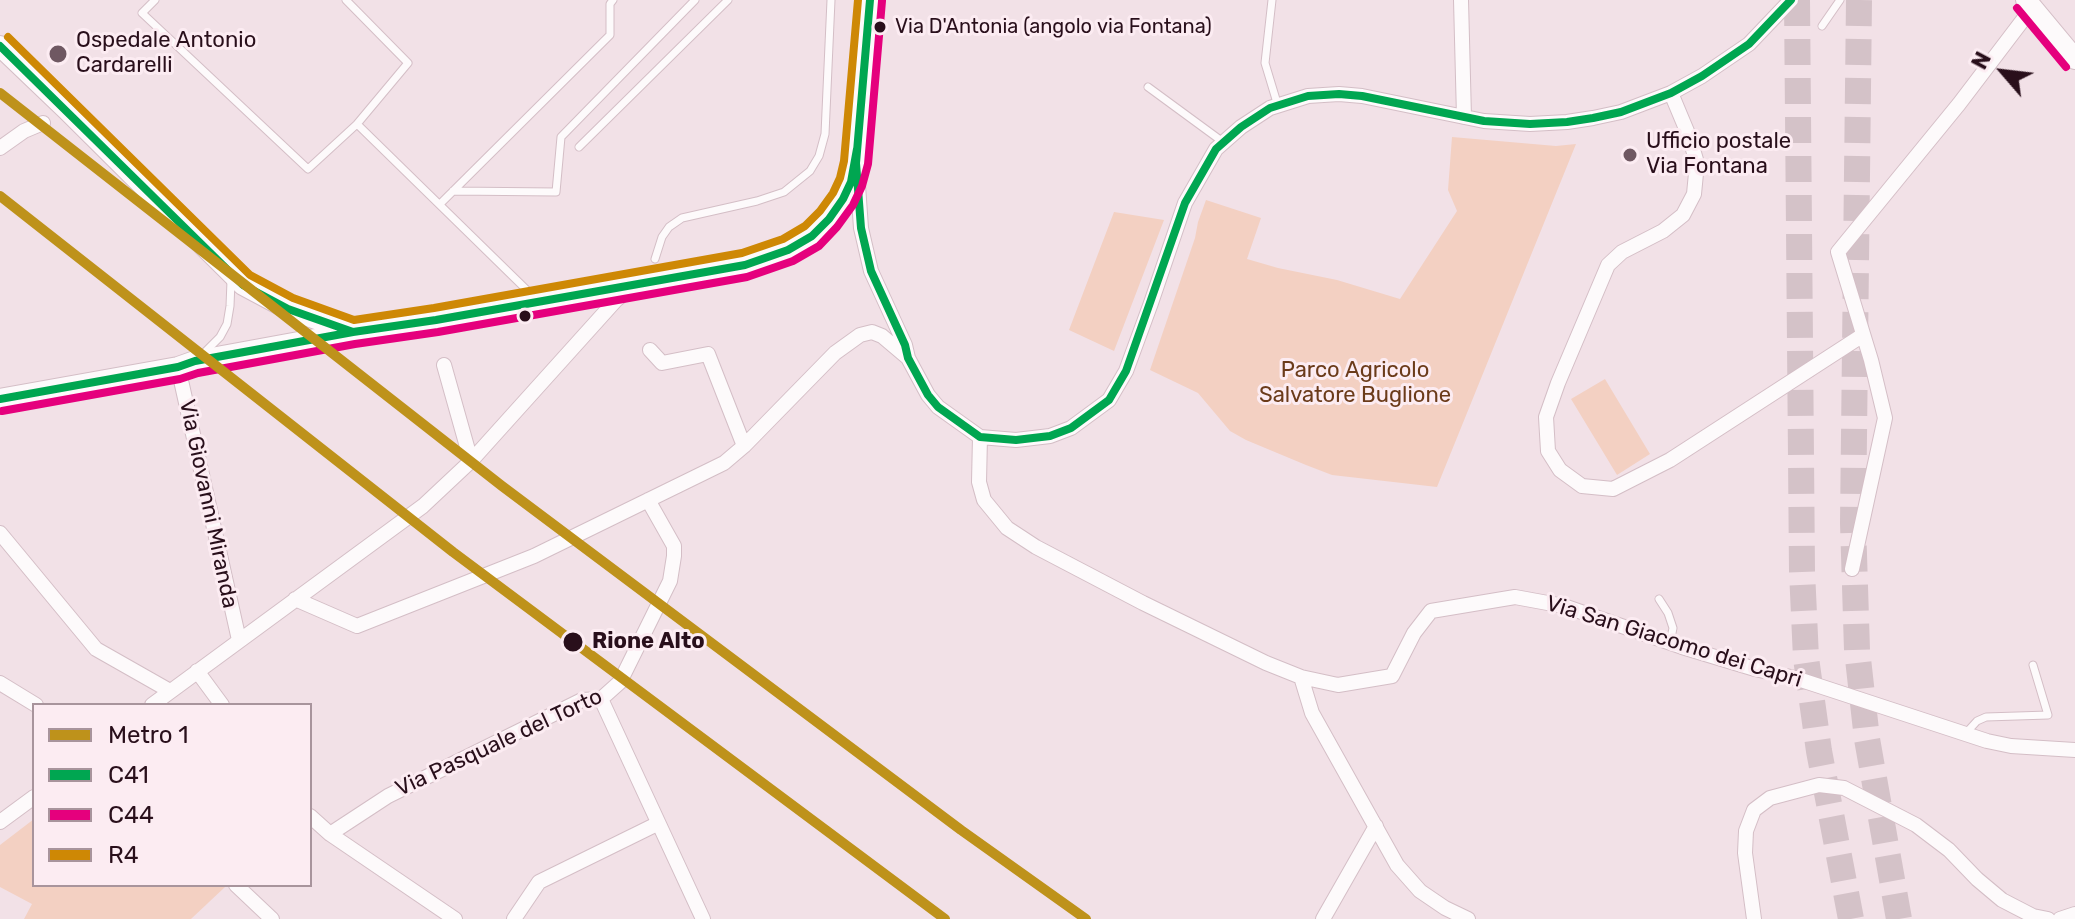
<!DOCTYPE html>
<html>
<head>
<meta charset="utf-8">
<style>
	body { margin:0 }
	#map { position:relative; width:2075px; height:919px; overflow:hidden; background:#f2e1e7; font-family:Rubik,sans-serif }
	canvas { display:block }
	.legend { position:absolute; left:32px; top:703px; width:280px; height:184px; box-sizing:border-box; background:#fcecf2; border:2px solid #a8949c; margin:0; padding:10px 14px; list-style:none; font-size:24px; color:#290f1b }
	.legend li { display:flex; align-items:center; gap:16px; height:40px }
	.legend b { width:40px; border:2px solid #a8949c }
	.north { position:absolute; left:1963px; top:32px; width:80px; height:80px; -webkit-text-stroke:6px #fcecf2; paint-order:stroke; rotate:298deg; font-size:22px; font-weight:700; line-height:32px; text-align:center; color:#290f1b }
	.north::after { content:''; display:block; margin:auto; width:28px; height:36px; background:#290f1b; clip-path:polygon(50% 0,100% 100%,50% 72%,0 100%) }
</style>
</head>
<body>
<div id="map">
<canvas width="2075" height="919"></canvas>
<ul class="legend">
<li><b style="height:10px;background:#be921b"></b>Metro 1</li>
<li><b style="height:10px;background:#00a651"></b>C41</li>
<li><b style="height:10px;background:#e5007d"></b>C44</li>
<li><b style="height:10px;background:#ce8805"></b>R4</li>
</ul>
<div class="north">N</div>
</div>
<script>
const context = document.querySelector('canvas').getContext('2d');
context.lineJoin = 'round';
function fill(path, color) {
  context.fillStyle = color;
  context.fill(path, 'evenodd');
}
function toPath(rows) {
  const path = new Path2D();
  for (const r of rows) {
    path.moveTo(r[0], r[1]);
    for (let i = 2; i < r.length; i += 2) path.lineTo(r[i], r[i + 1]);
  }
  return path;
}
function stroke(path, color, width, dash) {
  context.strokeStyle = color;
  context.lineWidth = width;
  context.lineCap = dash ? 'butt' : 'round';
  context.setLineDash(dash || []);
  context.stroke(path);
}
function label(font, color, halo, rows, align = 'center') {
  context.font = font + ' Rubik,sans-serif';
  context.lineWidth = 6;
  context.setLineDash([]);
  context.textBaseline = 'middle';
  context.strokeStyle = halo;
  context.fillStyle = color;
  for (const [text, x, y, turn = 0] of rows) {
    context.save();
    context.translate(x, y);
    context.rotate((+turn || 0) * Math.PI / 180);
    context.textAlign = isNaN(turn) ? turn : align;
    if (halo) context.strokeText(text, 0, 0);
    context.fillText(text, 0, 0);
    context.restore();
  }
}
fill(toPath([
	[1452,137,1556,146,1576,144,1437,487,1332,475,1306,465,1246,440,1230,431,1198,393,1150,370,1195,238,1198,222,1206,200,1261,218,1247,259,1278,268,1337,280,1400,299,1457,211,1448,190],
	[1114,212,1164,220,1114,351,1069,330],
	[1605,379,1650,454,1617,475,1571,399],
	[34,819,34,885,222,885,225,887,191,919,24,919,32,904,0,887,0,845]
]), '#f3d0c2');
stroke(toPath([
	[1797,0,1802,571,1806,658,1819,751,1851,919],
	[1859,0,1853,523,1857,650,1867,739,1899,919]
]), '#d4c2c8', 26, [26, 13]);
const lane = toPath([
	[155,0,142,13,308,169,357,124,408,63,346,0],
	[1272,0,1265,63,1278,106],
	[1822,26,1840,0],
	[1148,87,1223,142],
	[357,124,537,300],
	[579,147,728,0],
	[453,191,556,192,561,137,695,0],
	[440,204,610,35,610,4,613,0],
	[655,259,662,237,669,227,682,218,757,201,784,192,810,171,819,156,825,134,831,0],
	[205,352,220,337,227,324,230,306,231,281],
	[1659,599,1668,613,1673,628,1670,643],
	[1966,733,1977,721,1986,717,2048,715,2033,665]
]);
const street = toPath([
	[1461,0,1464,117],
	[1671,93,1689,136,1697,163,1694,194,1683,215,1663,231,1622,252,1608,265,1558,383,1546,417,1548,451,1560,470,1582,486,1613,489,1670,460,1863,335],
	[0,148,24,131,43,123],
	[857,171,861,228,871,271,905,345,908,358,928,395,938,407,980,437,1016,440,1050,436,1071,428,1109,400,1126,371,1151,303,1185,203,1216,149,1241,127,1270,108,1308,96,1339,94,1362,96,1484,121,1530,124,1567,122,1593,118,1621,112,1671,93,1702,76,1749,44,1791,0],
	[650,350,662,363,708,354,744,446],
	[444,365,471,461],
	[178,367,239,640],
	[980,437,979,482,984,500,1007,528,1036,547,1143,603,1266,663,1301,677,1338,685,1392,676,1414,633,1431,611,1515,597,1564,606,1682,647,1755,669,1795,678,1987,741,2011,746,2075,750],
	[0,533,96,649,170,691],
	[1852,569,1885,418,1871,360,1838,252,1959,104,2032,8],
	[295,599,357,626,534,556,724,463,744,446,835,353,860,335,872,332,882,336,908,358],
	[197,671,222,705],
	[1301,677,1312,713,1397,865,1420,891,1445,908,1468,919],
	[0,683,36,705],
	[601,699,703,919],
	[152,705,423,506,471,461,616,300,633,287],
	[310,816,330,834,455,919],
	[0,822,34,797],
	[330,834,388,796,582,700,601,699,620,682,670,581,674,556,674,546,648,500],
	[236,885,272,919],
	[514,919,539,882,657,824],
	[1323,919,1376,826],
	[1754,919,1745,853,1746,831,1754,810,1770,798,1819,785,1844,788,1916,825,1949,850,1977,879,2002,900,2033,916,2048,919],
	[2060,919,2075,914]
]);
const secondary = toPath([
	[2026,0,2075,59],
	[0,46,67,110,243,285,288,309,350,331],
	[0,399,178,367,195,361,353,332,436,320,745,265,788,250,812,236,829,219,843,199,851,182,856,163,870,0]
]);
stroke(lane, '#d4bec6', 9);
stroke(street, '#d4bec6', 16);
stroke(secondary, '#d4bec6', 22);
stroke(lane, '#fdfafb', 7);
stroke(street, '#fdfafb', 14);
stroke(secondary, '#fdfafb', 20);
stroke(toPath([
	[870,0,856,163,861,228,871,271,905,345,908,358,928,395,938,407,980,437,1016,440,1050,436,1071,428,1109,400,1126,371,1185,203,1216,149,1241,127,1270,108,1308,96,1339,94,1362,96,1484,121,1530,124,1567,122,1593,118,1621,112,1671,93,1702,76,1749,44,1791,0],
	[0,46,243,285,288,309,353,332],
	[0,399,178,367,195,361,353,332,436,320,745,265,788,250,812,236,829,219,843,199,851,182,857,149]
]), '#00a651', 8);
stroke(toPath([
	[2017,8,2066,67],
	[2,411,180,379,198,373,355,344,438,332,747,277,793,261,819,246,837,227,853,205,862,186,868,164,882,1]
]), '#e5007d', 8);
stroke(toPath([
	[8,37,250,275,293,298,354,320,434,308,742,253,783,239,805,226,820,211,833,193,840,178,844,161,858,0]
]), '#ce8805', 8);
stroke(toPath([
	[0,93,502,486,961,830,1086,919],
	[0,196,453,552,945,919]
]), '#be921b', 10);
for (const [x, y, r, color] of [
	[880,27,7,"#290f1b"],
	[58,54,10,"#6f5862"],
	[1630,155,8,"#6f5862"],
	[525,316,7,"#290f1b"],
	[573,642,11,"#290f1b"]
]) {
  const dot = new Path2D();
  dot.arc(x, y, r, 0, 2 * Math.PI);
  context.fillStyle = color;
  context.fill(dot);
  stroke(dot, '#fcecf2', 3);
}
label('20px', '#290f1b', '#fcecf2', [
	["Via D'Antonia (angolo via Fontana)",895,27]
], 'left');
label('22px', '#290f1b', '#fcecf2', [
	["Ospedale Antonio",76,41],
	["Cardarelli",76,66],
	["Ufficio postale",1646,142],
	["Via Fontana",1646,167]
], 'left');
label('22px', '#6b3b1a', '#fcecf2', [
	["Parco Agricolo",1355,371],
	["Salvatore Buglione",1355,396]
]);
label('22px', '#290f1b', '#fcecf2', [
	["Via Giovanni Miranda",208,504,78],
	["Via San Giacomo dei Capri",1674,642,17],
	["Via Pasquale del Torto",499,743,-25]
]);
label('bold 22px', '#290f1b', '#fcecf2', [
	["Rione Alto",592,642]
], 'left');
</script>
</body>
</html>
